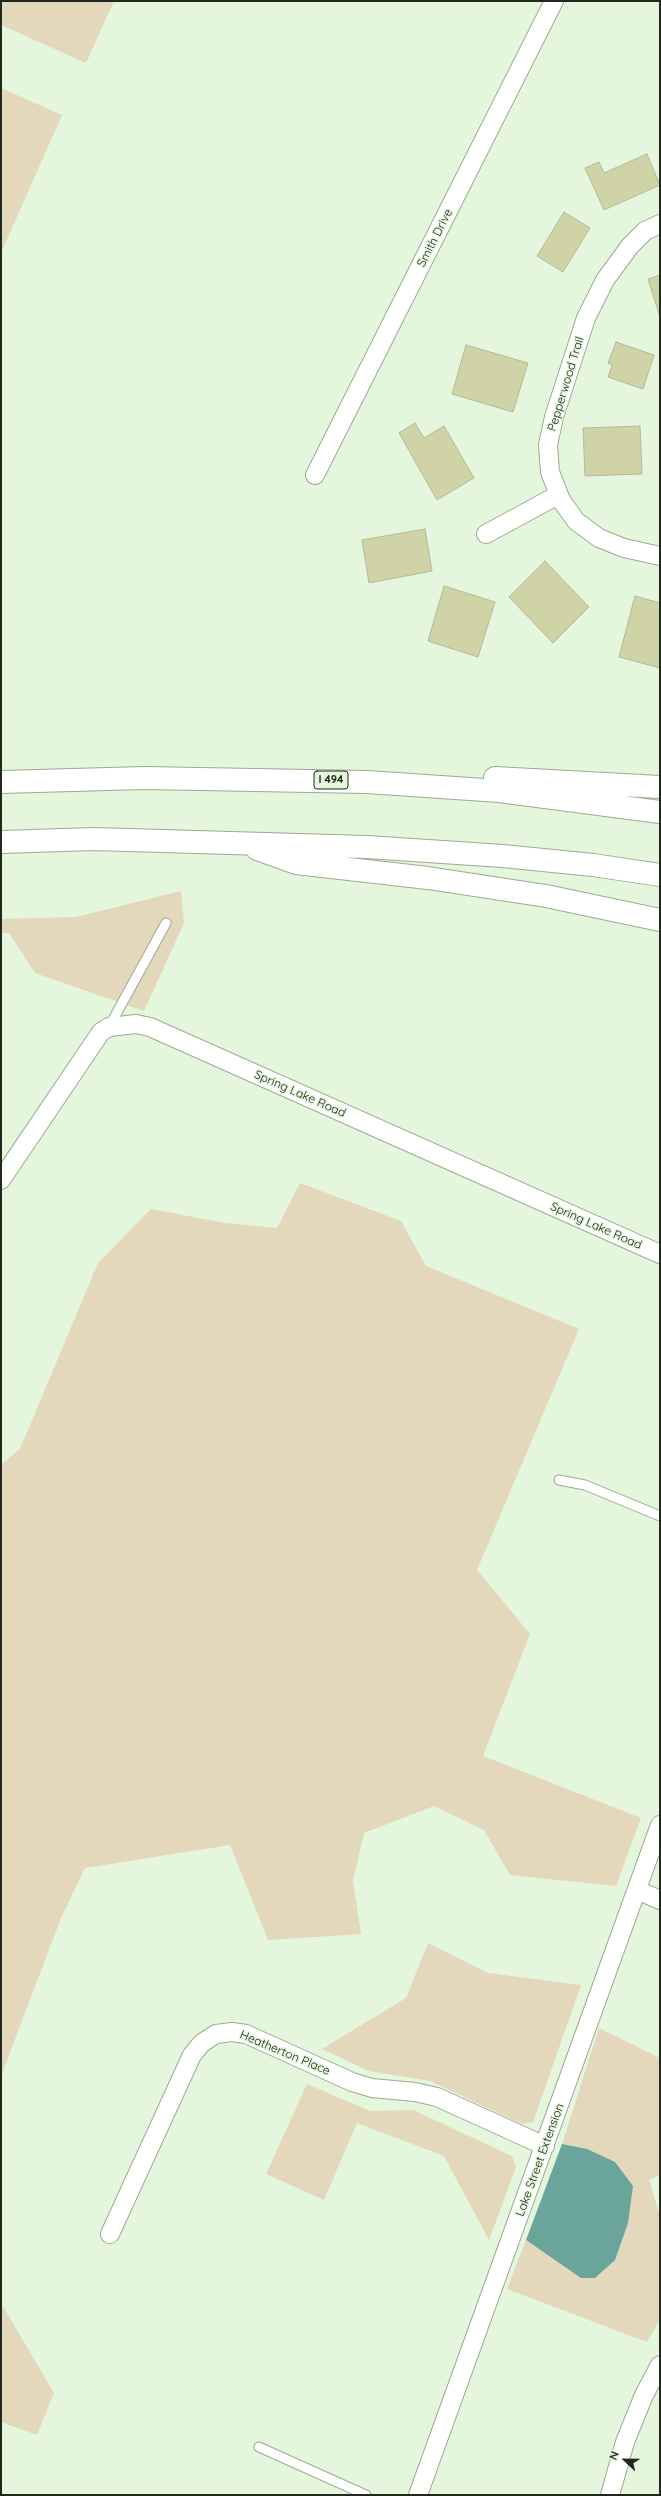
<!DOCTYPE html>
<html>
<head>
<meta charset="utf-8">
<style>
	body { margin:0 }
	#map { position:relative; width:661px; height:2496px; overflow:hidden; background:#e4f6dc; font-family:Quicksand,sans-serif }
	canvas { display:block }
	.frame { position:absolute; inset:0; border:2px solid #21281e; pointer-events:none }
	.north { position:absolute; left:605px; top:2440px; width:40px; height:40px; -webkit-text-stroke:3px #e4f6dc; paint-order:stroke; rotate:292deg; font-size:11px; font-weight:700; line-height:16px; text-align:center; color:#21281e }
	.north::after { content:''; display:block; margin:auto; width:14px; height:18px; background:#21281e; clip-path:polygon(50% 0,100% 100%,50% 72%,0 100%) }
</style>
</head>
<body>
<div id="map">
<canvas width="661" height="2496"></canvas>
<div class="frame"></div>
<div class="north">N</div>
</div>
<script>
const context = document.querySelector('canvas').getContext('2d');
context.lineJoin = 'round';
function fill(path, color) {
  context.fillStyle = color;
  context.fill(path, 'evenodd');
}
function toPath(rows) {
  const path = new Path2D();
  for (const r of rows) {
    path.moveTo(r[0], r[1]);
    for (let i = 2; i < r.length; i += 2) path.lineTo(r[i], r[i + 1]);
  }
  return path;
}
function stroke(path, color, width, dash) {
  context.strokeStyle = color;
  context.lineWidth = width;
  context.lineCap = dash ? 'butt' : 'round';
  context.setLineDash(dash || []);
  context.stroke(path);
}
function label(font, color, halo, rows, align = 'center') {
  context.font = font + ' Quicksand,sans-serif';
  context.lineWidth = 3;
  context.setLineDash([]);
  context.textBaseline = 'middle';
  context.strokeStyle = halo;
  context.fillStyle = color;
  for (const [text, x, y, turn = 0] of rows) {
    context.save();
    context.translate(x, y);
    context.rotate((+turn || 0) * Math.PI / 180);
    context.textAlign = isNaN(turn) ? turn : align;
    if (halo) context.strokeText(text, 0, 0);
    context.fillText(text, 0, 0);
    context.restore();
  }
}
fill(toPath([
	[1,1,114,1,86,63,1,25],
	[1,88,62,115,1,253],
	[181,891,184,923,144,1011,35,973,9,933,1,933,1,919,76,917],
	[300,1183,401,1221,426,1266,579,1329,477,1570,530,1634,483,1756,641,1818,616,1886,510,1875,484,1830,434,1806,364,1833,353,1881,361,1934,268,1940,230,1845,85,1868,61,1918,1,2076,1,1465,20,1449,98,1263,151,1209,225,1223,277,1228],
	[428,1943,488,1973,581,1985,533,2122,522,2124,430,2081,369,2071,322,2049,406,1998],
	[599,2028,660,2058,660,2175,649,2180,660,2216,660,2320,647,2342,507,2289,526,2240,582,2278,587,2149,562,2144],
	[307,2084,370,2111,413,2110,512,2156,516,2167,489,2240,444,2156,357,2123,324,2200,266,2174],
	[1,2308,4,2308,54,2393,37,2435,1,2422]
]), '#e3d7bc');
fill(toPath([
	[562,2144,587,2149,615,2162,633,2186,628,2223,615,2260,595,2278,581,2278,526,2240]
]), '#6aa49b');
const building = toPath([
	[647,154,660,185,604,210,585,168,599,162,604,173,647,154],
	[564,212,590,228,563,272,537,256,564,212],
	[660,275,660,317,648,279,660,275],
	[616,342,654,355,643,389,608,377,612,365,608,363,616,342],
	[466,345,528,363,513,412,452,394,466,345],
	[415,423,424,438,444,426,474,478,437,500,399,433,415,423],
	[640,426,642,474,585,476,583,428,640,426],
	[425,529,432,571,369,583,362,540,425,529],
	[545,561,589,607,553,643,509,597,545,561],
	[444,586,495,602,478,657,428,641,444,586],
	[635,596,660,603,660,668,619,657,635,596]
]);
fill(building, '#cfd3a5');
stroke(building, '#b5b89c', 1);
const lane = toPath([
	[109,1027,166,923],
	[559,1480,585,1485,660,1516],
	[259,2447,366,2495]
]);
const street = toPath([
	[660,224,645,231,630,246,605,280,586,318,554,417,548,445,550,472,561,500,576,521,599,538,624,548,660,556],
	[315,475,554,1],
	[486,534,558,495],
	[1,1180,101,1032,109,1027,136,1024,150,1027,660,1254],
	[637,1890,660,1900],
	[110,2234,192,2055,202,2043,216,2034,232,2032,246,2034,352,2082,372,2088,415,2092,437,2097,545,2146],
	[418,2495,660,1825],
	[610,2495,625,2442,644,2395,660,2365]
]);
const highway = toPath([
	[495,778,660,787],
	[1,782,144,778,367,782,499,791,660,812],
	[1,842,94,839,367,847,503,856,593,865,660,875],
	[257,849,296,863,428,878,546,896,660,920]
]);
stroke(lane, '#9bab93', 11);
stroke(street, '#9bab93', 20);
stroke(highway, '#9bab93', 24);
stroke(lane, '#fff', 9);
stroke(street, '#fff', 18);
stroke(highway, '#fff', 22);
for (const [x, y, w] of [
	[331,780,34]
]) {
  const box = new Path2D();
  box.roundRect(x - w / 2, y - 9, w, 18, 3);
  context.fillStyle = '#e4f6dc';
  context.fill(box);
  stroke(box, '#21281e', 1);
}
label('bold 11px', '#21281e', null, [
	["I 494",331,780]
]);
label('12px', '#21281e', '#e4f6dc', [
	["Smith Drive",435,238,-63],
	["Pepperwood Trail",566,384,-73],
	["Spring Lake Road",300,1094,24],
	["Spring Lake Road",596,1226,24],
	["Heatherton Place",285,2053,23],
	["Lake Street Extension",540,2160,-70]
]);
</script>
</body>
</html>
